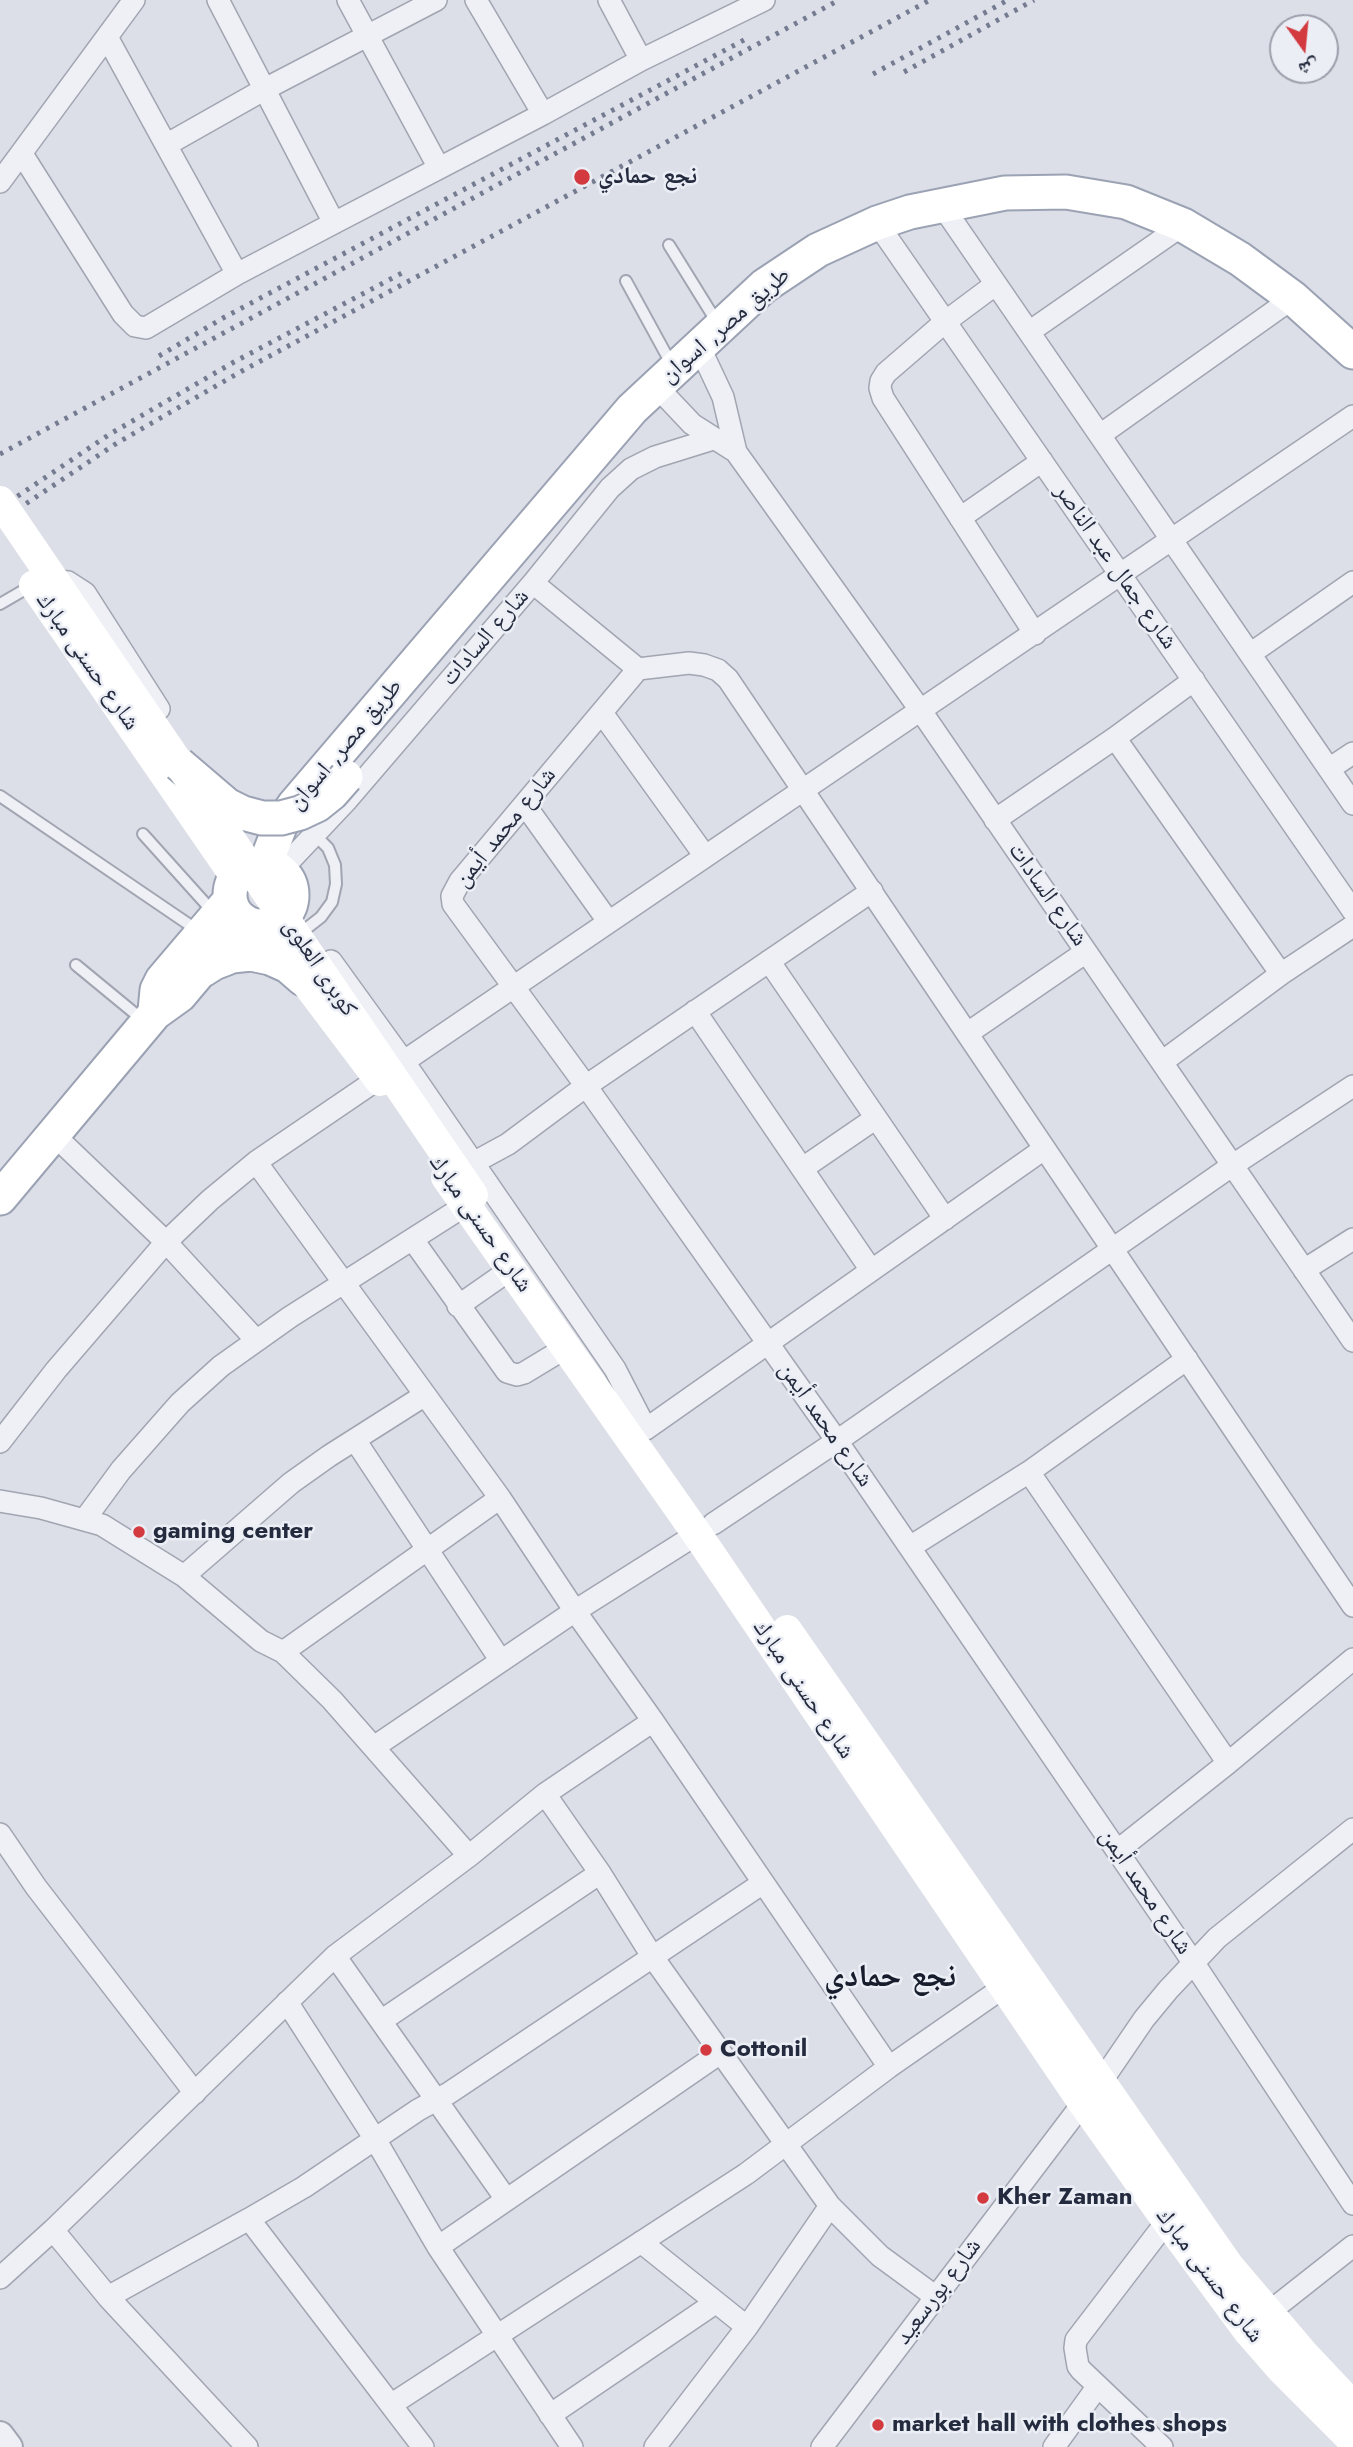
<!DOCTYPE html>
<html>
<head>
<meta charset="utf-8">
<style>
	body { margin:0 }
	#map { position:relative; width:1353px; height:2447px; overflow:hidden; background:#dcdfe7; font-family:Jost,"Noto Naskh Arabic",sans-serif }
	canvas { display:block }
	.north { position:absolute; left:1269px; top:14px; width:70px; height:70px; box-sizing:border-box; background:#ebeef5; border:2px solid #9ca0ac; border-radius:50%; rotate:165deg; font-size:19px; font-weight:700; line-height:28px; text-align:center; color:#252b3e }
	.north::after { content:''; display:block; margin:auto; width:24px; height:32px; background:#d33a3f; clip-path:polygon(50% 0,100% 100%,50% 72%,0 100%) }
</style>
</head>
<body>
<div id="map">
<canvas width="1353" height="2447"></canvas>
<div class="north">ش</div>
</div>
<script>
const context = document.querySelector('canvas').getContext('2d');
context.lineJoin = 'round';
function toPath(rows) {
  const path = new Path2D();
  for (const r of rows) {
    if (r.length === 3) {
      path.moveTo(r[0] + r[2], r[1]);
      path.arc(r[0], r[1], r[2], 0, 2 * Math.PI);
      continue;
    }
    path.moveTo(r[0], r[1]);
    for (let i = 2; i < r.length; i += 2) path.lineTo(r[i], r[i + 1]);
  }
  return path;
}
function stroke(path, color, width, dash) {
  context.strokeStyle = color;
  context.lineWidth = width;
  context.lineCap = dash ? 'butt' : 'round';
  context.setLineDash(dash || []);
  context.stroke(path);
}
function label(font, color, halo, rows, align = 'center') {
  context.font = font + ' Jost,"Noto Naskh Arabic",sans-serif';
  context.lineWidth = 5;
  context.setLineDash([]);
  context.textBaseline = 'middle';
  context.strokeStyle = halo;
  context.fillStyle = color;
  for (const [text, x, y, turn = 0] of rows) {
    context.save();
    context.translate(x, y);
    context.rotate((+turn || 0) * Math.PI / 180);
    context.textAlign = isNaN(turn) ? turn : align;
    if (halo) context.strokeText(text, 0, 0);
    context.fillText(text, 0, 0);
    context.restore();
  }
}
const service = toPath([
	[669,245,718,324],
	[626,281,673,367],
	[0,604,31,586],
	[0,796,197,930],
	[143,834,214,913],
	[307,928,321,917,332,902,336,884,335,865,328,848,315,835],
	[76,965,144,1021]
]);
const minor = toPath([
	[218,0,334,223],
	[348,0,439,168],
	[476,0,543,114],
	[609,0,641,60],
	[107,37,166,145,265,89,436,0],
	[166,145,237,274],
	[22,154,123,314,135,326,146,328,237,274,334,223,543,114,641,60,764,0],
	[0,182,134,0],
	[941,204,1353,804],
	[877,223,1353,911],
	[996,284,945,322,886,373,881,381,880,388,883,398,1035,634],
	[1029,332,1183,225],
	[699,346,723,397,736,452],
	[657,387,692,424,736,452,921,711,1353,1341],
	[1100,435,1293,298],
	[960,518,1042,461],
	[49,580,68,582,85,593,159,709],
	[533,583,638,669,689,663,704,665,718,670,728,679,1353,1606],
	[1250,654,1353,582],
	[638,669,460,881,452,896,453,904,586,1086,837,1441,1193,1962,1353,2204],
	[602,713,705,856],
	[1115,738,1281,974,1353,926],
	[1329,769,1353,753],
	[525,805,608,921],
	[995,820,1115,738,1194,680],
	[280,871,347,800,533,583,610,488,631,469,655,457,713,439],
	[331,961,404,1062,615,1369,646,1429,1044,1149],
	[769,961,945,1219],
	[695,1011,871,1270],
	[968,1033,1086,952],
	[1162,1062,1281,974],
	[54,1135,166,1242,256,1340],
	[256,1162,500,1498,575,1611,653,1721,889,2067],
	[473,1163,508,1144,586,1086,872,891],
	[803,1168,876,1118],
	[413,1240,507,1372,517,1375,524,1373,567,1347],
	[1304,1270,1353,1239],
	[458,1306,511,1269],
	[355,1440,501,1661],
	[0,1442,56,1370,166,1242,210,1200,256,1162,1353,416],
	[1029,1472,1228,1763],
	[0,1501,41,1508,102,1525,184,1576,261,1641,283,1652,332,1700,469,1856],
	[85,1519,121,1470,180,1403,221,1366,290,1317,466,1205],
	[713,1524,837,1441,1233,1165,1353,1086],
	[910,1547,1029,1472,1187,1359],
	[184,1576,291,1483,329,1456,425,1395],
	[283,1652,500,1498],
	[374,1747,575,1611,697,1534],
	[545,1794,600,1873,652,1956,830,2206,880,2256,936,2297],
	[0,1834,36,1887,195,2093],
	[1117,1851,1228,1763,1353,1659],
	[335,1956,506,2199],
	[287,2002,375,2139,438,2247,572,2447],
	[381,2021,600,1873],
	[1101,2082,1144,2019,1168,1990,1217,1938,1353,1829],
	[53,2230,108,2297,247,2447],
	[641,2242,747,2327],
	[438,2247,720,2053],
	[0,2278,53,2230,335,1956,469,1856,545,1794,653,1721],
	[108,2297,249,2219],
	[1268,2313,1353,2246],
	[392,2404,746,2174,889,2067,1004,1987],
	[550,2415,715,2303],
	[423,2447,249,2219,304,2187,418,2110,449,2093,763,1883],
	[655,2447,747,2327,830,2206],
	[822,2447,1083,2103],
	[1054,2447,1098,2386],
	[1162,2447,1081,2370,1078,2366,1075,2348,1076,2340,1167,2221]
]);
const tertiary = toPath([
	[0,2435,9,2447]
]);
const primary = toPath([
	[261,895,31],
	[265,865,281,824,294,805,632,409,764,286,818,250,877,223,910,212,1005,193,1066,192,1126,202,1183,225,1240,259,1293,298,1353,352],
	[203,970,214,963,232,956,251,954,270,958,288,966,303,979],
	[155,1011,157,990,162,980,230,900],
	[0,1198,155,1013,180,995,243,920]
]);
stroke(service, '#a1a5b1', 14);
stroke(minor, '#a1a5b1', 24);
stroke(tertiary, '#a1a5b1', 30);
stroke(primary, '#9ba2b3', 37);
stroke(service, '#eff0f5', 10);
stroke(minor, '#eff0f5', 21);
stroke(tertiary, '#eff0f5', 26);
stroke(toPath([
	[34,585,236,878],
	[268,925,303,979,380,1081],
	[446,1177,697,1534,1083,2103,1167,2221,1248,2331,1283,2371,1353,2441],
	[787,1630,1229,2266,1303,2353,1353,2406]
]), '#fff', 30);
stroke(primary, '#fff', 33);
stroke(toPath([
	[904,72,1034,0],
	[873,74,1008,0],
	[159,356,223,318,744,40],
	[0,454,839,0],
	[0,508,110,434,234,362,402,273],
	[0,521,117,443,242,371,930,0]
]), '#757c91', 5, [3.5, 7]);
const primaryBridge = toPath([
	[179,764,227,805,243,813,262,818,281,818,300,813,317,805,332,793,346,777]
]);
stroke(primaryBridge, '#9ba2b3', 37, []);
stroke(toPath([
	[0,501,473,1195]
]), '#fff', 30);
stroke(primaryBridge, '#fff', 33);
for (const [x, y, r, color] of [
	[582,177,9,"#d33a3f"],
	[139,1532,7,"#d33a3f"],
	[706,2050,7,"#d33a3f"],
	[983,2198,7,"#d33a3f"],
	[878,2425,7,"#d33a3f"]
]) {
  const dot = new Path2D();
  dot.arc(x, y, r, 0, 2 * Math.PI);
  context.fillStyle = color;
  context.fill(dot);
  stroke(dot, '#ebeef5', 2.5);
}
label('bold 24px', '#252b3e', '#ebeef5', [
	["نجع حمادي",598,177],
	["gaming center",153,1532],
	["Cottonil",720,2050],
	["Kher Zaman",997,2198],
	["market hall with clothes shops",892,2425]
], 'left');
label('24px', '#252b3e', '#ebeef5', [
	["طريق مصر, اسوان",726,326,-41],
	["شارع جمال عبد الناصر",1115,567,55],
	["شارع السادات",486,638,-49],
	["شارع حسنى مبارك",87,662,55],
	["طريق مصر, اسوان",346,745,-50],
	["شارع محمد أيمن",506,828,-51],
	["شارع السادات",1047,895,55],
	["كوبرى العلوى",319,968,56],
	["شارع حسنى مبارك",480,1224,55],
	["شارع محمد أيمن",825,1425,55],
	["شارع حسنى مبارك",803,1690,56],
	["شارع محمد أيمن",1145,1892,56],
	["شارع حسنى مبارك",1209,2276,53],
	["شارع بورسعيد",939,2292,-53]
]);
label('bold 32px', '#181d2e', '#ebeef5', [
	["نجع حمادي",890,1978]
]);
</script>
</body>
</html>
